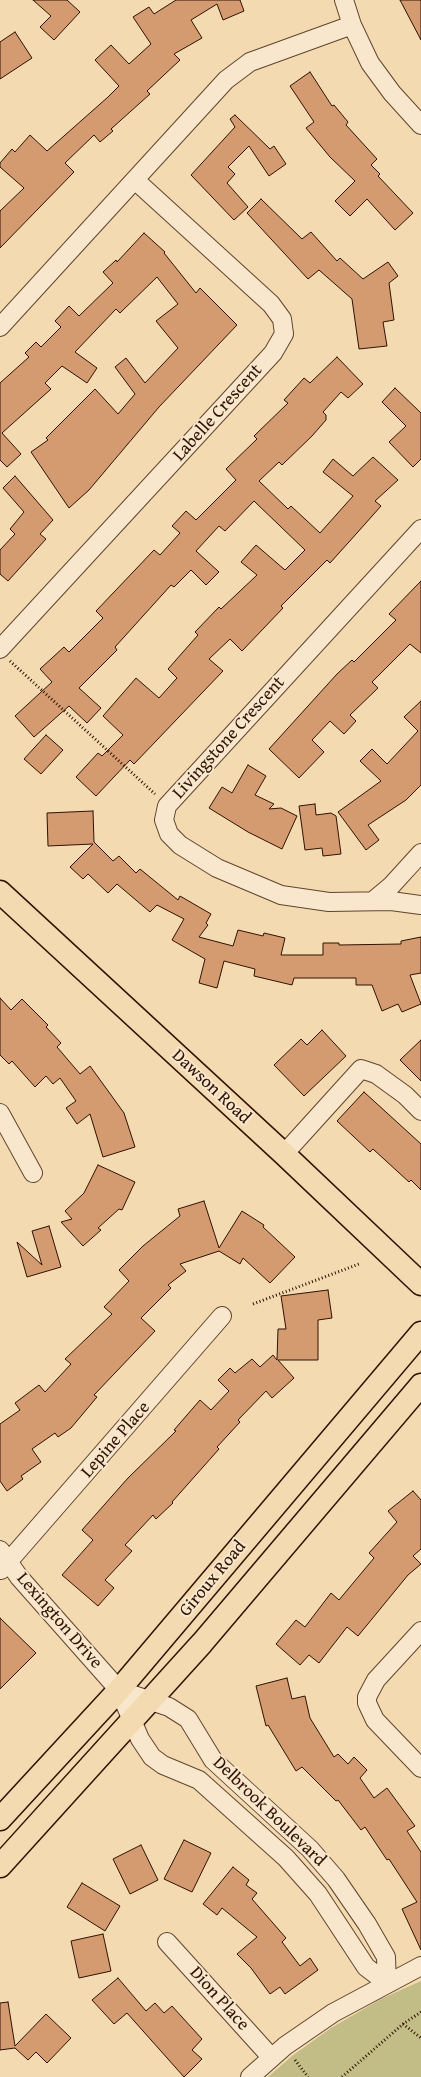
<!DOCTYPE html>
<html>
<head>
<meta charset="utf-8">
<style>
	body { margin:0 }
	canvas { display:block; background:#f4dab0 }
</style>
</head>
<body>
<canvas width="421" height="2077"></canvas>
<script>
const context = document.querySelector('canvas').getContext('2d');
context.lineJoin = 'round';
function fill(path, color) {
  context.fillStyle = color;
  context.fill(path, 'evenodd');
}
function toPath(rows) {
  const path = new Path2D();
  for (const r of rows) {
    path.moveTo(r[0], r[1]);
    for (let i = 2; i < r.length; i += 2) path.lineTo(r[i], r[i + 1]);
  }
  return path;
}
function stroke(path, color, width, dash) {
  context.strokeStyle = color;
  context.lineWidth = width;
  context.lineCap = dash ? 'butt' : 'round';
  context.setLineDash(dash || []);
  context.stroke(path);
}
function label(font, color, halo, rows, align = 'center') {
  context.font = font + ' "Gentium Book Plus",serif';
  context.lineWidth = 4;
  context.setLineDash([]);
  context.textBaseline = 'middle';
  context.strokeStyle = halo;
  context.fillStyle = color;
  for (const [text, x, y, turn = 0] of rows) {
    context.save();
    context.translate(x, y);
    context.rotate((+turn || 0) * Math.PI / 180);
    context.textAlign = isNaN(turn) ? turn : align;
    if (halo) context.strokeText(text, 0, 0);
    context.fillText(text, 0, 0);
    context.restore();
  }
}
fill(toPath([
	[421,1981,421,2077,268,2077,292,2056,331,2028,381,1999]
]), '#c2bd86');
const building = toPath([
	[33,0,67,0,80,12,54,40,40,27,51,16,33,0],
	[176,0,240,0,244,11,223,20,217,4,191,20,202,38,174,54,180,60,147,91,150,94,111,129,113,131,100,142,94,135,65,163,74,172,0,248,0,211,24,188,0,167,0,163,12,149,15,152,30,135,47,151,108,97,119,86,95,60,111,45,129,64,151,44,133,17,149,7,154,14,176,0],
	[400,0,421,0,421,40,400,0],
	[15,32,32,58,0,79,0,42,15,32],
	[310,72,332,106,334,105,348,122,346,125,377,159,371,165,380,174,378,176,413,213,395,230,367,199,350,216,335,201,355,181,330,157,306,128,314,122,290,86,310,72],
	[235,115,270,149,274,146,286,164,269,176,249,146,228,167,235,174,227,183,248,207,234,220,191,175,235,127,230,119,235,115],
	[261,199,302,239,311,232,337,261,340,258,363,279,388,262,398,276,389,283,394,320,383,322,387,346,359,349,352,299,319,270,308,279,247,213,261,199],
	[144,233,165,252,164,253,196,293,200,288,237,325,159,407,89,490,69,508,31,452,48,440,46,438,95,389,118,414,135,394,115,367,126,358,145,383,178,348,156,321,178,304,157,277,120,313,116,309,75,352,97,368,87,383,62,366,45,383,51,389,2,433,21,454,7,467,0,460,0,383,29,357,25,353,36,342,41,347,61,327,55,321,69,306,79,316,113,283,103,272,116,260,117,262,144,233],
	[337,357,363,384,348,398,341,392,323,412,326,415,326,420,312,436,282,465,279,462,259,481,288,509,291,506,320,533,353,496,323,472,333,459,353,476,373,457,398,480,375,501,381,506,357,533,330,563,327,560,281,606,283,608,242,651,230,639,209,659,223,671,134,764,130,760,96,796,76,777,98,753,102,756,123,735,103,716,136,678,159,698,177,678,168,669,198,635,195,632,219,607,221,609,257,575,241,562,256,545,285,570,305,550,254,501,225,531,219,526,196,551,219,572,206,585,191,570,174,587,171,585,115,647,117,650,79,688,101,708,87,723,69,706,34,737,15,716,52,682,40,669,64,647,69,652,103,618,96,611,154,550,160,555,180,533,172,526,186,511,196,520,236,480,226,469,257,439,254,436,288,403,284,400,304,378,310,383,337,357],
	[395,388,421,413,421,459,413,467,389,442,406,426,382,402,395,388],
	[15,476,53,520,40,534,46,539,8,581,0,574,0,550,15,534,10,529,24,512,3,488,15,476],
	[421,581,421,653,410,644,372,682,378,688,350,715,356,721,344,734,330,721,312,740,324,752,299,778,269,749,337,674,352,660,354,662,396,620,389,614,421,581],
	[421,701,421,785,406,800,368,825,379,840,366,850,338,812,381,781,360,761,372,749,387,764,418,731,404,717,421,701],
	[46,735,63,750,41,774,24,759,46,735],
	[248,765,266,776,255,795,274,804,269,809,281,808,297,816,282,849,248,832,209,808,222,787,232,793,248,765],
	[315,804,316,815,331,813,336,816,341,854,323,856,322,848,305,850,299,806,315,804],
	[93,811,94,842,113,861,119,856,136,873,140,869,178,900,180,896,211,914,206,923,208,925,199,937,233,946,238,930,263,936,264,933,285,938,281,955,323,955,323,943,339,943,339,945,401,944,401,941,421,937,421,973,410,975,421,1004,402,1012,398,1004,382,1011,372,985,356,985,356,978,294,978,292,985,254,976,255,969,224,961,217,988,199,983,205,959,172,940,184,919,157,905,150,912,117,884,108,893,88,874,83,879,70,867,93,844,48,846,47,813,93,811],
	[0,998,11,1010,22,999,48,1025,46,1027,61,1043,57,1047,80,1074,90,1066,124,1113,135,1147,103,1157,90,1114,77,1124,66,1108,76,1101,60,1078,53,1084,46,1076,35,1087,12,1061,9,1064,0,1055,0,998],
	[322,1030,346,1056,304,1096,274,1065,301,1039,307,1045,322,1030],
	[421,1040,421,1081,400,1060,421,1040],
	[364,1092,421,1144,421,1190,411,1180,409,1182,373,1149,370,1152,337,1121,364,1092],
	[98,1165,135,1182,122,1210,119,1209,98,1228,101,1230,83,1246,61,1222,72,1219,65,1211,84,1193,98,1165],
	[204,1201,219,1248,242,1211,264,1225,263,1227,295,1257,270,1283,243,1258,240,1264,219,1251,180,1264,186,1271,168,1285,171,1288,141,1318,155,1331,94,1395,97,1397,71,1428,58,1437,55,1433,32,1449,41,1462,21,1476,23,1479,7,1491,0,1481,0,1424,20,1410,15,1403,39,1385,45,1392,71,1364,65,1359,112,1314,104,1307,129,1281,119,1270,143,1246,180,1216,178,1209,204,1201],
	[49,1226,61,1267,27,1277,17,1242,42,1265,32,1231,49,1226],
	[328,1290,332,1318,318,1320,318,1360,278,1360,294,1378,272,1398,266,1391,238,1420,240,1422,217,1447,219,1449,172,1502,173,1503,156,1519,153,1515,125,1545,132,1551,105,1580,114,1588,98,1606,62,1575,93,1540,82,1530,128,1478,176,1431,174,1430,200,1400,211,1410,229,1391,218,1380,230,1368,235,1373,252,1359,260,1367,273,1355,277,1360,278,1329,286,1329,281,1296,328,1290],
	[413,1491,421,1500,421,1549,413,1556,421,1564,408,1575,358,1636,347,1627,319,1663,309,1655,300,1665,276,1644,296,1620,305,1627,331,1593,339,1600,374,1558,369,1553,397,1522,388,1511,413,1491],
	[0,1618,36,1653,0,1689,0,1618],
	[287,1678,292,1699,305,1696,310,1718,334,1757,338,1754,348,1764,354,1757,367,1770,360,1778,374,1798,387,1788,415,1826,407,1831,421,1852,421,1950,402,1909,417,1902,389,1859,387,1860,365,1827,361,1830,338,1800,336,1801,302,1767,296,1771,268,1725,266,1726,256,1686,287,1678],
	[184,1840,211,1853,192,1892,164,1879,184,1840],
	[141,1845,158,1880,130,1894,113,1859,141,1845],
	[233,1867,249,1880,246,1885,257,1893,252,1899,286,1938,282,1942,300,1966,310,1958,318,1970,285,1994,280,1987,270,1994,251,1968,237,1954,257,1937,222,1908,217,1915,203,1904,233,1867],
	[82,1883,120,1906,105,1931,67,1907,82,1883],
	[103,1934,111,1971,79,1978,71,1941,103,1934],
	[118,1978,146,2011,155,2003,164,2013,172,2006,202,2039,192,2050,202,2059,184,2077,127,2013,114,2024,92,2000,118,1978],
	[8,2002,15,2046,46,2014,71,2038,47,2063,36,2052,28,2060,15,2048,0,2050,0,2003,8,2002]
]);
fill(building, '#d49a70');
stroke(building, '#2f1203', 1);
const minor = toPath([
	[344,0,352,25,370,63,392,93,421,125],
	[0,327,226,80,250,62,352,25],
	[421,529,167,806,164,820,169,834,180,845,217,868,281,895,329,902,391,901,421,905],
	[0,649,273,353,284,334,282,319,271,304,135,180],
	[373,901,391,886,421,853],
	[0,1113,33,1173],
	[284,1154,361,1069,376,1074,405,1095,421,1111],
	[0,1550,19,1577,119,1690,140,1739,152,1757,163,1765,199,1780,286,1858,318,1894,366,1967,387,1983],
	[1,1570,222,1316],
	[421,1631,376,1680,367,1697,367,1703,375,1720,421,1768],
	[119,1690,169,1707,188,1719,213,1760,310,1849,336,1879,367,1924,386,1957,387,1983],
	[167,1942,271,2057],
	[250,2077,285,2046,333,2013,421,1966]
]);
const major = toPath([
	[0,892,284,1154,421,1284],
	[0,1819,119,1690,421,1333],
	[0,1866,202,1643,421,1385]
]);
stroke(minor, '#60442e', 20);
stroke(major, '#2f1203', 25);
stroke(toPath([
	[10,661,155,794],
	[253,1304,359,1264],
	[403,2024,421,2038],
	[295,2060,308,2077],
	[342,2077,403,2024,421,2012]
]), '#2f1203', 3, [1, 2.5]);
stroke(minor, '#f8e7cc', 18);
stroke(major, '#f4dab0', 22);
label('18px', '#2f1203', '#f8e7cc', [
	["Labelle Crescent",218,413,-48],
	["Livingstone Crescent",229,738,-48],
	["Dawson Road",211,1087,43],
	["Lepine Place",116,1440,-49],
	["Giroux Road",213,1579,-50],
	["Lexington Drive",59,1621,49],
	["Delbrook Boulevard",269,1812,44],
	["Dion Place",219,1999,48]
]);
</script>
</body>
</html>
